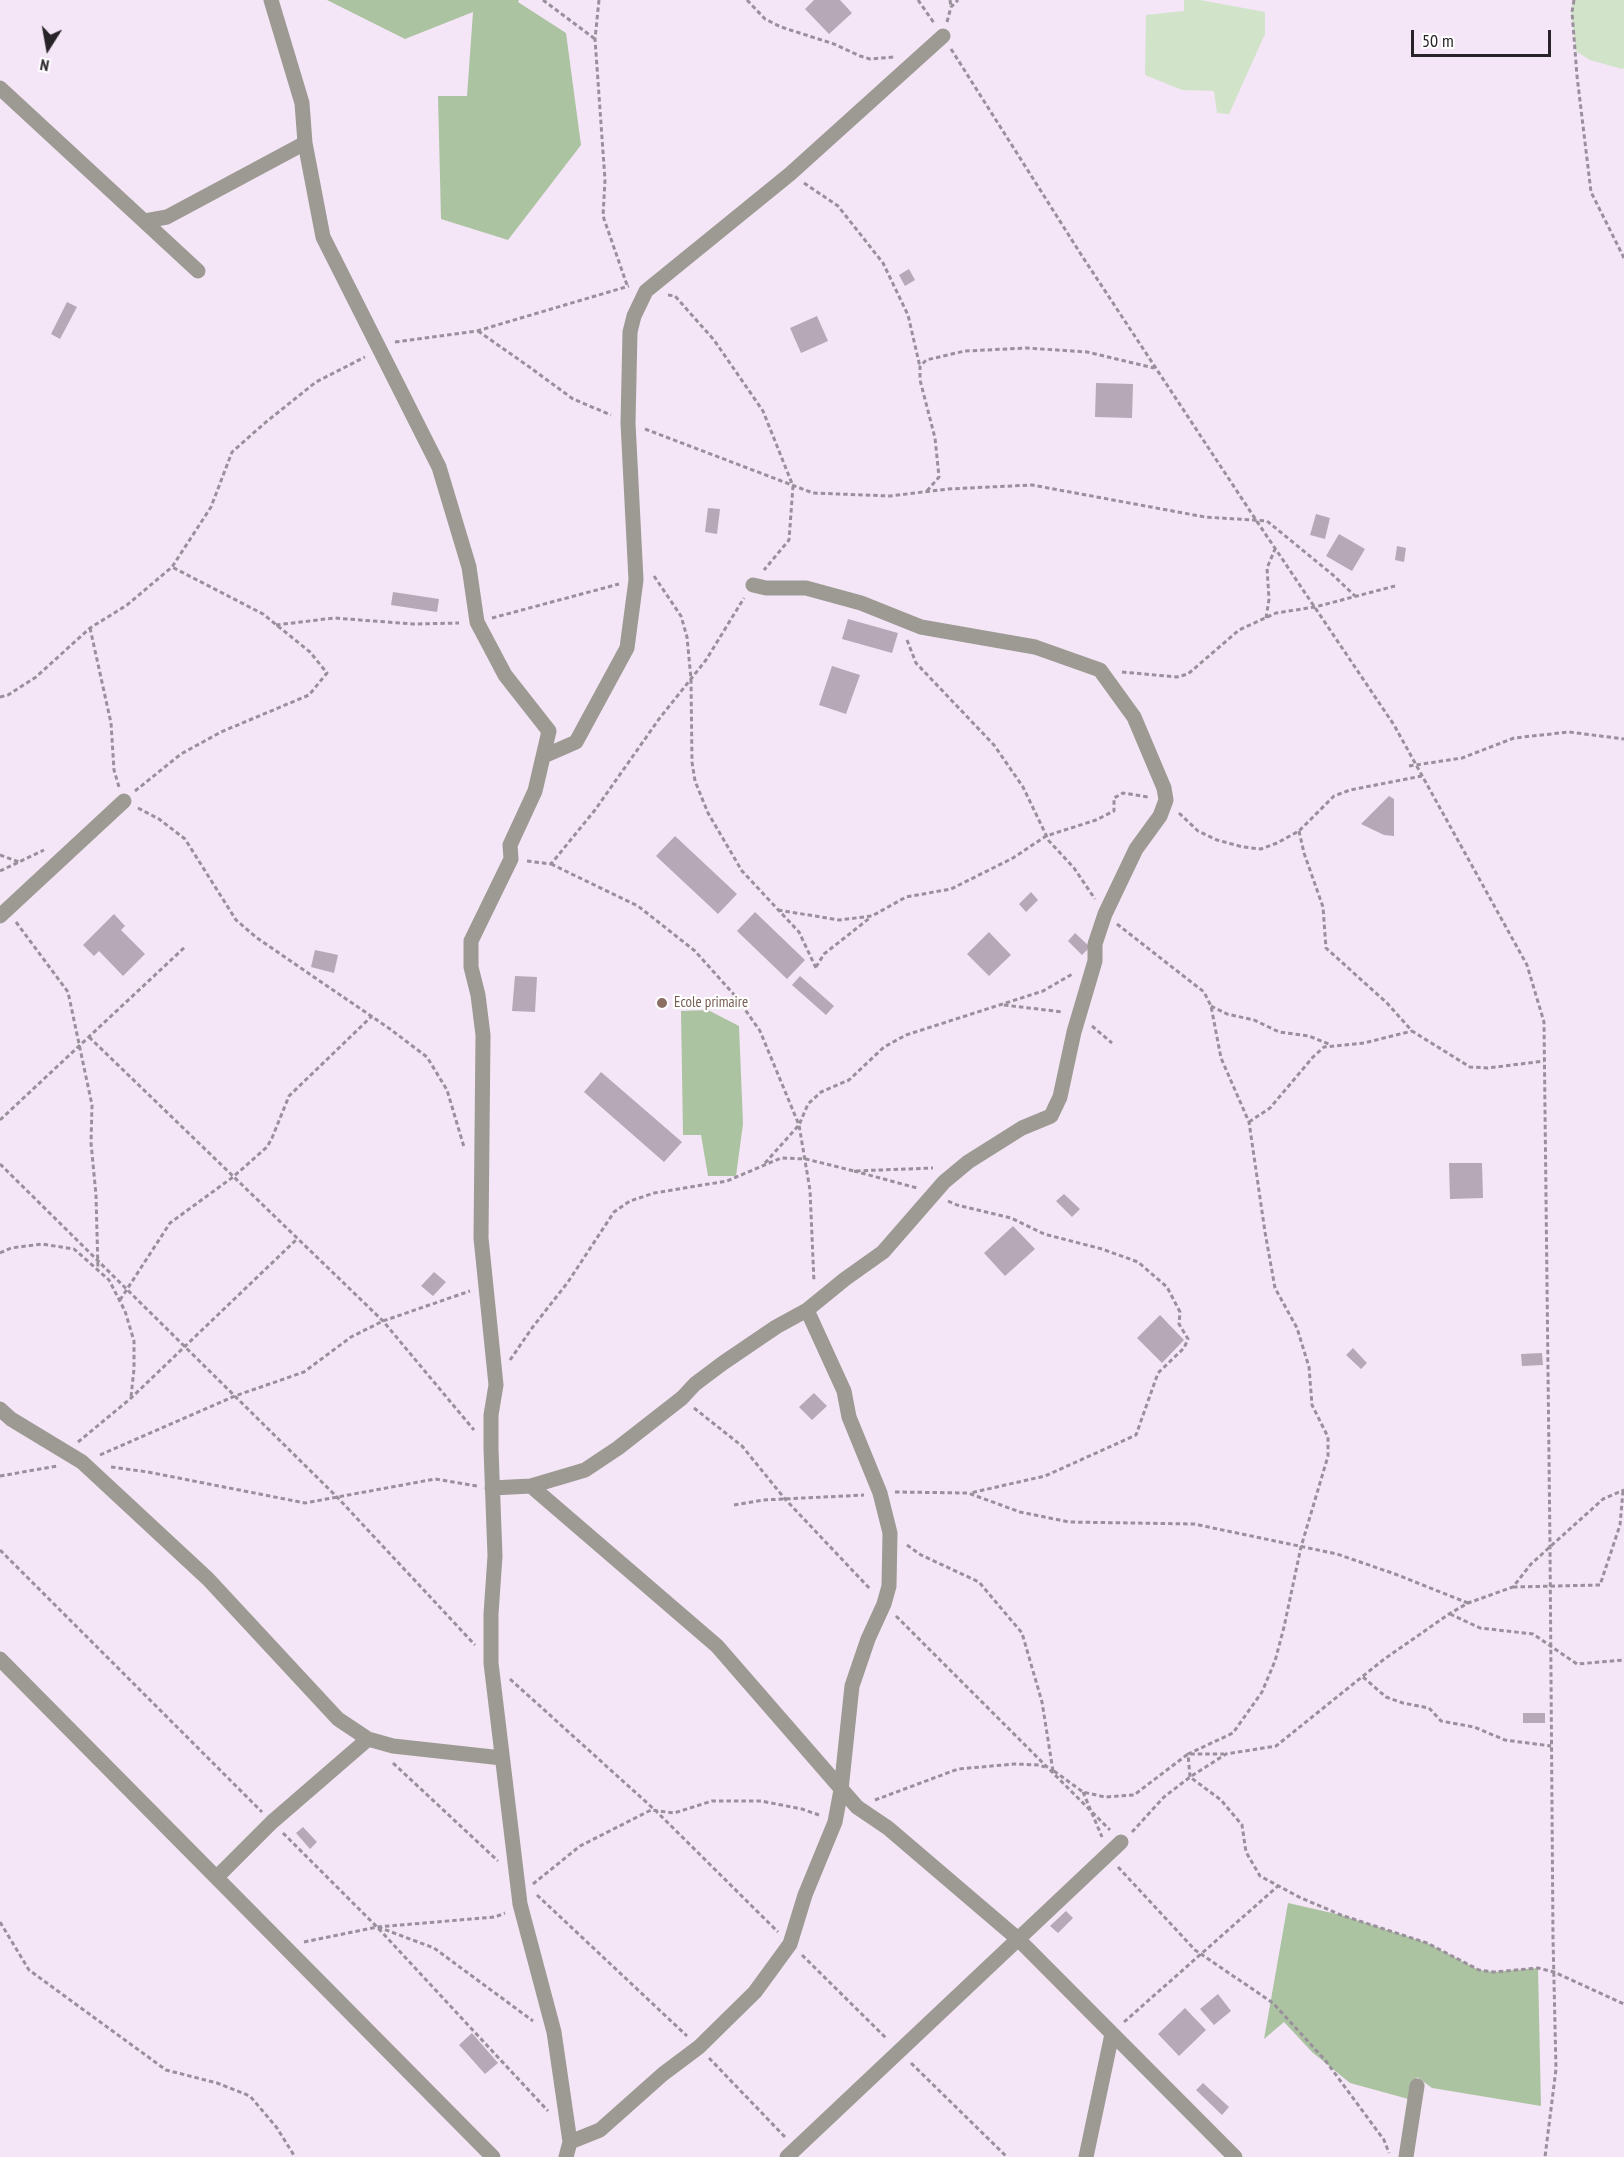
<!DOCTYPE html>
<html>
<head>
<meta charset="utf-8">
<style>
	body { margin:0 }
	#map { position:relative; width:1624px; height:2157px; overflow:hidden; background:#f4e6f7; font-family:"PT Sans Narrow",sans-serif }
	canvas { display:block }
	.north { position:absolute; left:18px; top:18px; width:60px; height:60px; -webkit-text-stroke:4px #fff; paint-order:stroke; rotate:191deg; font-size:16px; font-weight:700; line-height:24px; text-align:center; color:#282329 }
	.north::after { content:''; display:block; margin:auto; width:21px; height:27px; background:#282329; clip-path:polygon(50% 0,100% 100%,50% 72%,0 100%) }
	.scale { position:absolute; left:1411px; top:30px; width:140px; height:27px; box-sizing:border-box; border:3px solid #282329; border-top:0; padding-left:8px; font-size:18px; line-height:21px; white-space:nowrap; color:#282329; -webkit-text-stroke:4px #fff; paint-order:stroke }
</style>
</head>
<body>
<div id="map">
<canvas width="1624" height="2157"></canvas>
<div class="north">N</div>
<div class="scale">50 m</div>
</div>
<script>
const context = document.querySelector('canvas').getContext('2d');
context.lineJoin = 'round';
function fill(path, color) {
  context.fillStyle = color;
  context.fill(path, 'evenodd');
}
function toPath(rows) {
  const path = new Path2D();
  for (const r of rows) {
    path.moveTo(r[0], r[1]);
    for (let i = 2; i < r.length; i += 2) path.lineTo(r[i], r[i + 1]);
  }
  return path;
}
function stroke(path, color, width, dash) {
  context.strokeStyle = color;
  context.lineWidth = width;
  context.lineCap = dash ? 'butt' : 'round';
  context.setLineDash(dash || []);
  context.stroke(path);
}
function label(font, color, halo, rows, align = 'center') {
  context.font = font + ' "PT Sans Narrow",sans-serif';
  context.lineWidth = 4.5;
  context.setLineDash([]);
  context.textBaseline = 'middle';
  context.strokeStyle = halo;
  context.fillStyle = color;
  for (const [text, x, y, turn = 0] of rows) {
    context.save();
    context.translate(x, y);
    context.rotate((+turn || 0) * Math.PI / 180);
    context.textAlign = isNaN(turn) ? turn : align;
    if (halo) context.strokeText(text, 0, 0);
    context.fillText(text, 0, 0);
    context.restore();
  }
}
fill(toPath([
	[1184,0,1200,0,1265,12,1265,34,1229,114,1217,113,1214,91,1182,90,1145,75,1146,15,1184,11],
	[1573,0,1624,0,1624,68,1622,69,1590,60,1576,51,1571,12]
]), '#d1e3c9');
fill(toPath([
	[327,0,519,0,518,2,566,33,581,145,508,240,441,219,438,96,467,96,473,12,405,39],
	[708,1010,739,1026,743,1124,736,1176,708,1176,701,1135,683,1135,681,1011],
	[1288,1903,1341,1915,1427,1943,1479,1970,1494,1972,1538,1968,1541,2106,1432,2088,1417,2077,1412,2100,1350,2083,1312,2052,1284,2022,1264,2039]
]), '#acc3a2');
fill(toPath([
	[814,0,840,0,852,13,829,34,805,9],
	[909,269,915,280,905,286,899,275],
	[67,302,77,307,60,339,51,334],
	[817,316,828,341,801,353,790,328],
	[1096,383,1133,384,1132,418,1095,417],
	[708,508,720,509,717,534,705,532],
	[1316,514,1330,518,1325,539,1310,535],
	[1339,534,1365,549,1352,571,1326,556],
	[1397,546,1406,548,1404,562,1395,560],
	[393,592,439,599,437,612,391,605],
	[848,619,898,633,892,653,842,639],
	[832,666,860,675,846,714,819,705],
	[1389,796,1394,799,1394,836,1384,835,1361,824],
	[675,836,737,894,718,914,656,856],
	[1031,892,1038,900,1026,912,1019,904],
	[755,912,805,960,787,979,737,931],
	[114,914,125,926,121,930,145,954,123,976,99,951,94,956,83,945],
	[989,932,1011,955,989,976,967,954],
	[1075,933,1090,947,1082,955,1068,941],
	[315,950,338,955,334,973,311,967],
	[515,976,537,977,535,1012,512,1011],
	[800,976,834,1006,826,1015,792,985],
	[601,1072,682,1142,664,1162,584,1092],
	[1449,1163,1482,1163,1483,1198,1450,1199],
	[1064,1194,1080,1209,1072,1217,1056,1201],
	[1013,1226,1035,1249,1005,1276,984,1253],
	[434,1272,446,1282,433,1296,421,1286],
	[1160,1315,1184,1340,1162,1363,1137,1338],
	[1353,1348,1367,1363,1361,1369,1346,1355],
	[1542,1353,1543,1365,1522,1366,1521,1354],
	[814,1393,827,1406,812,1420,799,1407],
	[1523,1713,1545,1713,1545,1723,1523,1723],
	[303,1827,317,1842,310,1849,296,1833],
	[1066,1911,1073,1918,1058,1933,1050,1926],
	[1218,1994,1231,2011,1214,2025,1200,2009],
	[1185,2008,1206,2030,1179,2056,1158,2034],
	[472,2033,498,2063,485,2074,459,2045],
	[1203,2083,1229,2107,1222,2115,1196,2090]
]), '#b6a8b7');
stroke(toPath([
	[543,0,595,39],
	[599,0,595,39,605,180,603,216,627,285],
	[747,0,765,19,781,27,834,44,860,56,870,59,894,57],
	[918,0,934,23],
	[950,0,951,7],
	[1574,0,1572,12,1577,76,1591,192,1624,258],
	[947,22,951,7,958,0],
	[951,49,1082,256,1256,520,1394,725,1527,965,1544,1022,1550,1546,1553,1938,1556,2069,1545,2157],
	[804,183,838,206,883,263,908,315,920,367],
	[668,295,675,296,714,340,763,411,793,486,789,540,764,570],
	[478,331,528,366,573,399,611,415],
	[395,342,477,331,629,286],
	[645,429,813,493,890,496,948,489,1032,485,1205,517,1267,521,1333,575,1355,596],
	[927,491,939,477,935,438,920,380,920,367,926,360,965,351,1027,348,1087,352,1154,368],
	[654,576,681,616,687,637,691,679,692,762,695,781,708,813,742,871,799,932,816,968],
	[492,618,619,584],
	[1266,618,1269,599,1267,568,1275,549],
	[276,625,334,618,413,624,459,623],
	[90,628,111,723,114,770,119,787],
	[907,640,916,663,994,745,1023,787,1049,841,1074,868,1095,899],
	[1122,672,1177,677,1188,674,1239,630,1276,613,1315,607,1395,586],
	[0,697,8,695,36,677,90,628,127,605,172,567,211,507,232,452,266,422,316,382,365,357],
	[1409,766,1462,758,1514,738,1569,732,1624,739],
	[135,791,181,754,221,732,309,695,327,673,310,652,263,614,172,567],
	[138,808,159,819,185,839,236,920,257,938,390,1029,427,1057,447,1090,464,1147],
	[1179,813,1198,831,1217,840,1243,847,1261,849,1277,843,1299,831,1334,796,1350,790,1422,776],
	[1299,831,1304,853,1323,907,1326,948,1387,1003,1412,1031,1470,1067,1488,1068,1544,1061],
	[0,855,19,862],
	[527,861,551,864,595,810,659,719,706,660,744,598],
	[551,864,638,906,695,951,737,998,760,1031,799,1125,810,1190,814,1282],
	[0,871,44,850],
	[778,910,839,920,872,916,906,897,951,889,1013,858,1046,836,1096,820,1114,811,1114,798,1123,793,1148,797],
	[16,922,68,992,92,1105,91,1143,96,1195,98,1270],
	[1117,924,1204,992,1211,1006,1221,1058,1249,1122,1265,1232,1275,1288,1297,1328,1309,1367,1312,1405,1328,1437,1328,1456,1301,1547,1284,1627,1275,1661,1262,1692,1233,1733,1188,1754,1190,1777,1221,1800,1242,1825,1246,1852,1260,1876,1299,1897,1341,1915,1427,1943,1479,1970,1494,1972,1538,1968,1554,1972,1624,2004],
	[816,967,824,954,871,917],
	[1004,1005,1063,1012],
	[1211,1006,1227,1014,1254,1020,1279,1032,1309,1036,1331,1045],
	[1092,1026,1112,1043],
	[89,1037,383,1321,474,1430],
	[0,1120,186,946],
	[1249,1122,1270,1108,1313,1057,1324,1047,1364,1043,1412,1031],
	[765,1163,799,1125,808,1104,821,1092,849,1080,884,1047,906,1035,1043,991,1074,973],
	[0,1164,337,1497,475,1645],
	[854,1171,917,1188],
	[948,1201,957,1205,1011,1218,1044,1234,1102,1249,1138,1262,1167,1287,1180,1312,1179,1324,1188,1339,1184,1348,1158,1373,1136,1435,1045,1476,970,1493],
	[0,1253,11,1248,42,1244,74,1249,109,1280,125,1311,134,1341,134,1369,131,1397],
	[120,1300,170,1223,233,1177,267,1147,272,1138,289,1096,372,1016],
	[510,1360,532,1328,568,1282,614,1212,630,1201,654,1193,727,1181,781,1158,806,1159,854,1171,933,1168],
	[694,1408,742,1446,785,1499,871,1590],
	[78,1442,130,1399,297,1239],
	[100,1455,235,1396,304,1372,351,1337,383,1321,470,1291],
	[111,1467,148,1472,305,1503,435,1479,477,1486],
	[0,1476,57,1466],
	[895,1492,968,1493,1020,1512,1069,1522,1194,1524,1337,1554,1395,1574,1468,1603],
	[734,1505,763,1500,864,1495],
	[907,1545,921,1555,979,1582,1022,1633,1042,1702,1053,1771],
	[0,1550,262,1812],
	[1513,1587,1600,1585,1620,1525,1623,1491],
	[1450,1614,1480,1628,1533,1634,1577,1664,1624,1660],
	[896,1616,1110,1830],
	[1363,1677,1386,1697,1403,1703,1429,1708,1441,1721,1474,1727,1505,1740,1551,1746],
	[510,1679,656,1811,778,1932],
	[393,1763,498,1861],
	[1054,1771,1083,1792,1105,1797,1134,1795,1188,1754,1224,1754],
	[1083,1792,1102,1837],
	[875,1800,958,1769,1015,1764,1039,1765,1045,1767],
	[1132,1832,1164,1797,1190,1777,1226,1754,1276,1746,1383,1660,1449,1614,1468,1603,1513,1587,1531,1564,1603,1499,1624,1490],
	[283,1833,377,1927,548,2111],
	[1118,1867,1195,1950,1273,2003,1325,2060,1384,2140,1389,2153],
	[533,1884,580,1846,651,1810,674,1813,712,1801,761,1801,802,1809,819,1815],
	[537,1895,687,2036],
	[0,1922,29,1970,166,2070,217,2083,250,2096,277,2128,295,2157],
	[378,1927,434,1948,533,2021],
	[304,1942,377,1927,495,1917,505,1913],
	[802,1955,887,2039],
	[1124,2022,1278,1886],
	[709,2058,785,2137],
	[911,2063,1007,2157]
]), '#9a909c', 3, [4.5, 3]);
stroke(toPath([
	[271,0,302,103,305,143,323,237,439,467,469,567,477,622,505,675,549,731,535,791,510,845,511,859,471,941,471,967,478,995,483,1035,481,1238,496,1385,491,1415,491,1449,495,1556,491,1614,491,1663,520,1904,554,2032,570,2142,566,2157],
	[0,88,198,271],
	[145,221,167,217,305,143],
	[544,756,576,742,627,648,636,580,628,423,630,332,634,316,646,291,790,174,943,36],
	[0,916,124,801],
	[0,1409,11,1419,82,1462,208,1579,338,1719,368,1739],
	[531,1486,717,1646,857,1807,888,1828,1018,1939,1235,2157],
	[492,1488,531,1486,585,1470,618,1448,682,1398,695,1384,723,1363,776,1327,807,1310,845,1279,883,1252,944,1182,968,1162,1022,1128,1051,1116,1060,1097,1074,1032,1095,961,1095,944,1105,914,1136,849,1160,816,1166,800,1164,788,1134,717,1100,670,1035,647,921,627,861,603,806,588,766,588,753,585],
	[0,1659,493,2157],
	[217,1877,272,1822,368,1739,393,1746,502,1758],
	[570,2142,600,2130,663,2074,699,2047,755,1992,790,1944,805,1895,835,1822,841,1790,852,1686,868,1639,884,1604,889,1586,890,1533,880,1493,849,1417,844,1391,807,1310],
	[787,2157,1121,1842],
	[1086,2157,1112,2034],
	[1406,2157,1417,2086]
]), '#9c9a92', 15);
for (const [x, y, r, color] of [
	[662,1003,6,"#8d6e63"]
]) {
  const dot = new Path2D();
  dot.arc(x, y, r, 0, 2 * Math.PI);
  context.fillStyle = color;
  context.fill(dot);
  stroke(dot, '#fff', 2);
}
label('15px', '#785e54', '#fff', [
	["Ecole primaire",674,1003]
], 'left');
</script>
</body>
</html>
